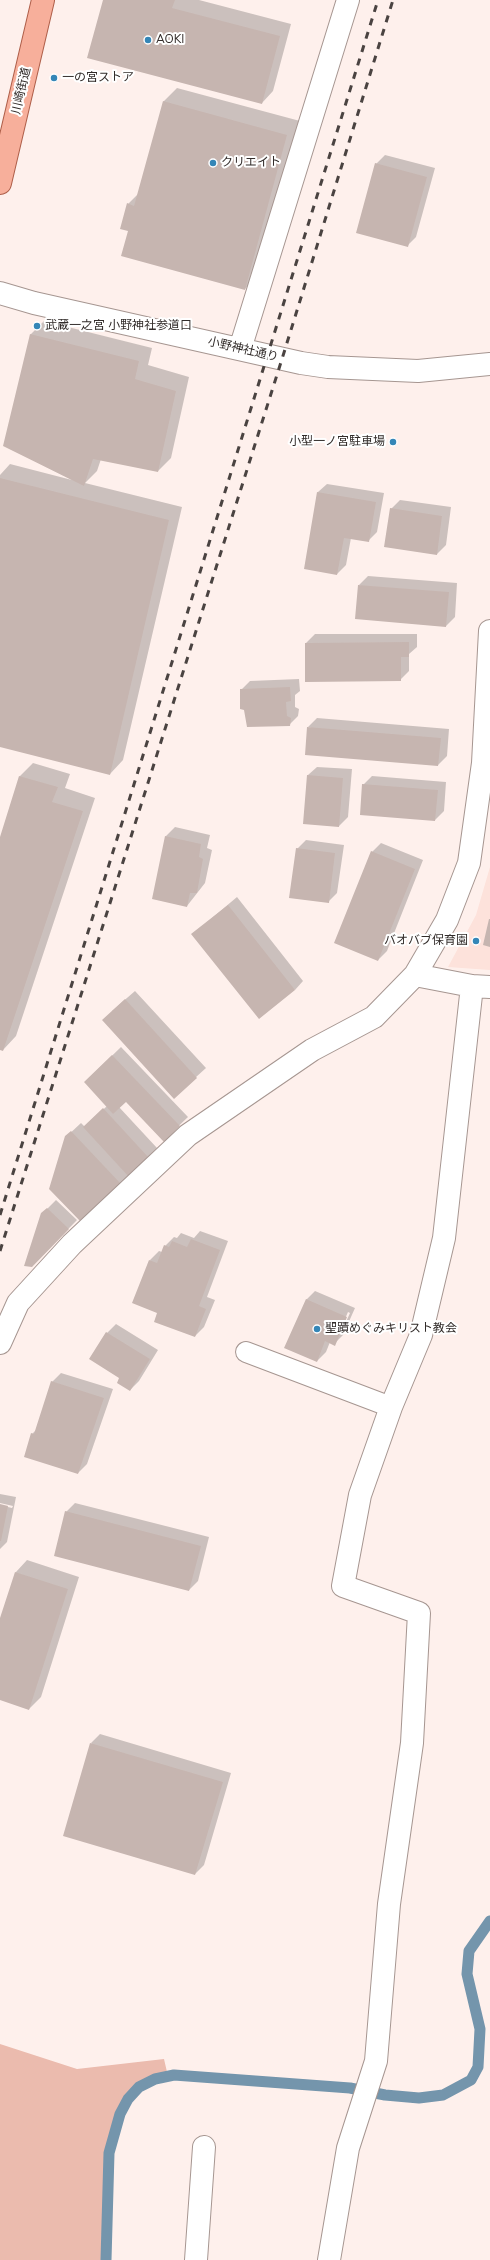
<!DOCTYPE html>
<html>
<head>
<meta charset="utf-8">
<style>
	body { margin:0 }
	canvas { display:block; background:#fef0ec }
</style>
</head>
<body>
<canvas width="490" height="2260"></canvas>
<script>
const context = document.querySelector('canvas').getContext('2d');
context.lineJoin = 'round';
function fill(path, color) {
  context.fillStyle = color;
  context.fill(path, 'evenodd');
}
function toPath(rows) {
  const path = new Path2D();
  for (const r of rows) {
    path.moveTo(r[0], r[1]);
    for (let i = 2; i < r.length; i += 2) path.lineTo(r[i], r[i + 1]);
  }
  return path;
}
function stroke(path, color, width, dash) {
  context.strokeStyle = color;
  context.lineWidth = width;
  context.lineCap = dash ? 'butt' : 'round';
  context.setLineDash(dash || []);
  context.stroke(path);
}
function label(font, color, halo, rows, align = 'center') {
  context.font = font + ' "Nunito Sans","Noto Sans JP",sans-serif';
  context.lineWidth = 4;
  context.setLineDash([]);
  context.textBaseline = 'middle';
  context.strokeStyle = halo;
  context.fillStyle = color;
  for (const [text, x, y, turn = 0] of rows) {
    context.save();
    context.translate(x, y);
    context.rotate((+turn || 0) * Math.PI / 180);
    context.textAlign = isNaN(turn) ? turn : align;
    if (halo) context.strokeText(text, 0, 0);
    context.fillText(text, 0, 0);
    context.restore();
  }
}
fill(toPath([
	[490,867,490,970,448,967,476,915]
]), '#fde2db');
fill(toPath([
	[0,2044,77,2069,164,2059,167,2072,145,2079,128,2092,116,2112,105,2152,101,2260,0,2260]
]), '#ebbbae');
fill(toPath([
	[104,0,199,0,291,24,273,91,262,103],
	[177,88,300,121,258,275,245,289,129,230,128,204,139,193,164,101],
	[385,155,435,168,416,237,407,246,376,164],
	[44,321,152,348,148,365,189,377,171,458,158,471,101,459,97,471,85,483,182,507,123,760,110,774,0,746,0,475,10,464,72,480,5,446,31,334],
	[327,484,384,493,377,532,368,541,351,538,346,565,337,574,318,492],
	[400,500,451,507,446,545,437,554,391,509],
	[368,576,457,583,455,617,446,626,359,585],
	[315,634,417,634,417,647,409,654,409,671,400,680,306,643],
	[299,679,300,691,295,695,295,707,299,709,298,716,289,725,241,690,250,681],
	[317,718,449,729,447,756,438,765,308,727],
	[33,763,70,774,65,788,95,798,16,1036,3,1050,0,1049,0,840,20,776],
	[317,767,352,769,348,817,339,826,308,775],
	[372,776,446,782,444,811,435,820,363,785],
	[175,827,210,835,207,848,212,850,205,883,187,906,166,836],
	[306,840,344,845,337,893,328,902,297,849],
	[381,843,423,860,387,951,378,960,372,852],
	[237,897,303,981,295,990,193,934],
	[135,991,206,1068,174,1097,112,1011],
	[121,1047,188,1117,164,1140,126,1100,119,1107,157,1148,120,1184,66,1137,81,1123,85,1127,107,1106,85,1082],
	[56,1200,77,1220,41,1257,42,1214],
	[200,1231,228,1241,207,1297,215,1300,204,1327,195,1336,159,1312,150,1260,159,1251,162,1252,165,1246,174,1237,177,1238,181,1233,194,1238],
	[315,1291,355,1308,343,1335,334,1344,330,1342,326,1352,317,1361,306,1300],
	[348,1312,350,1313,340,1335,338,1335],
	[116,1324,158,1350,139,1381,130,1390,120,1378,107,1333],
	[61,1373,113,1389,87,1464,78,1473,32,1434,37,1429,52,1382],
	[0,1494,16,1497,7,1542,0,1549,0,1505,12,1508,13,1506,0,1503],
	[75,1503,209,1537,198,1581,189,1590,66,1512],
	[27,1560,79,1577,41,1697,29,1709,0,1699,0,1622,16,1572],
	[100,1734,231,1773,204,1865,195,1874,91,1743]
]), '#0003');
stroke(toPath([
	[106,2260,109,2153,120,2114,128,2099,139,2087,155,2079,174,2075,350,2088,385,2095,419,2098,443,2095,471,2080,478,2067,480,2029,467,1974,469,1951,490,1921]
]), '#7495ac', 11);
fill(toPath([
	[103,0,175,0,172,8,280,36,262,104,87,58],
	[163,101,287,135,245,290,121,256,128,231,120,229,127,203,134,206],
	[375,163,427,177,408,247,356,233],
	[30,334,139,361,135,379,176,391,158,472,93,459,84,486,3,446],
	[0,478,169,520,110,775,0,747],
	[317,492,376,502,369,542,344,538,337,575,304,569],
	[390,508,442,516,437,555,384,547],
	[358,585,449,592,446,627,355,619],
	[409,642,409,657,401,657,401,681,305,682,305,643],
	[290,687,291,701,286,702,287,716,291,718,290,726,247,727,244,710,240,709,240,689],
	[307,727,441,738,438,766,305,755],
	[307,775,343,778,339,827,303,824],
	[19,776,58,787,52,802,83,811,3,1051,0,1050,0,837],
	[362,784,438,790,435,821,360,815],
	[165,836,201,844,199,857,203,859,197,893,190,893,187,907,152,899],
	[296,848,335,853,329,903,289,898],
	[371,851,415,869,378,961,334,943],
	[228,905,295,990,259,1019,191,934],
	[489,919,490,919,490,947,483,945],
	[125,999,197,1078,174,1099,102,1020],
	[112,1055,180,1126,164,1142,126,1102,113,1114,84,1082],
	[103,1108,149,1158,129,1177,83,1127],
	[71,1131,121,1184,81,1222,49,1189,65,1136],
	[47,1208,69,1229,32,1267,24,1266,41,1213],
	[191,1239,220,1250,199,1306,206,1309,195,1337,154,1322,157,1313,132,1303,149,1260,157,1263,164,1245,169,1247,172,1241,187,1247],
	[306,1299,347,1317,335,1346,325,1341,317,1362,284,1348],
	[106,1332,150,1359,130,1391,117,1383,119,1378,89,1359],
	[51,1381,104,1398,78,1474,24,1457,31,1433,34,1434],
	[0,1504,8,1506,1,1541,0,1541],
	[65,1511,201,1546,189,1591,54,1556],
	[15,1572,68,1589,29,1710,0,1700,0,1618],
	[90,1743,223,1782,195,1875,63,1836]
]), '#c6b5b0');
const service = toPath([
	[246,1352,391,1407]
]);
const minor = toPath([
	[0,293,34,303,301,363,328,367,418,371,490,364],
	[240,349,348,0],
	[415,975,472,986,490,987],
	[0,1343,18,1303,72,1244,188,1135,312,1050,374,1017,415,975,447,920,469,863,483,763,490,631],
	[196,2260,204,2147],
	[329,2260,348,2148,376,2061,389,1904,412,1743,419,1613,343,1586,360,1495,391,1407,421,1335,444,1238,472,986]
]);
const primary = toPath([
	[0,183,43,0]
]);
stroke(service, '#a69691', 22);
stroke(minor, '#a69691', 24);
stroke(primary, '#ae5e49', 24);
stroke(service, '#fff', 20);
stroke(minor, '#fff', 22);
stroke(primary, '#f7af9b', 22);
stroke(toPath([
	[0,1215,378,0],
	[0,1251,282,359,393,0]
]), '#4a4341', 3, [7, 7]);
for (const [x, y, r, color] of [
	[148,40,4,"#3486b7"],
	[54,78,4,"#3486b7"],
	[213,163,4,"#3486b7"],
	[37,326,4,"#3486b7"],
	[393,442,4,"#3486b7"],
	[476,941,4,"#3486b7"],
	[317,1329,4,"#3486b7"]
]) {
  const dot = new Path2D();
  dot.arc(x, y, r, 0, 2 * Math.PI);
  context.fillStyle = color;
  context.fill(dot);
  stroke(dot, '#fff', 1.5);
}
label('12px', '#322c2a', '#fff', [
	["AOKI",156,40],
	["一の宮ストア",62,78],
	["クリエイト",221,163],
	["武蔵一之宮 小野神社参道口",45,326],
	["小型一ノ宮駐車場",385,442,"right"],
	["バオバブ保育園",468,941,"right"],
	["聖蹟めぐみキリスト教会",325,1329]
], 'left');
label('12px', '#322c2a', '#fff', [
	["川崎街道",22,91,-77],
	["小野神社通り",243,350,13]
]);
</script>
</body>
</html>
